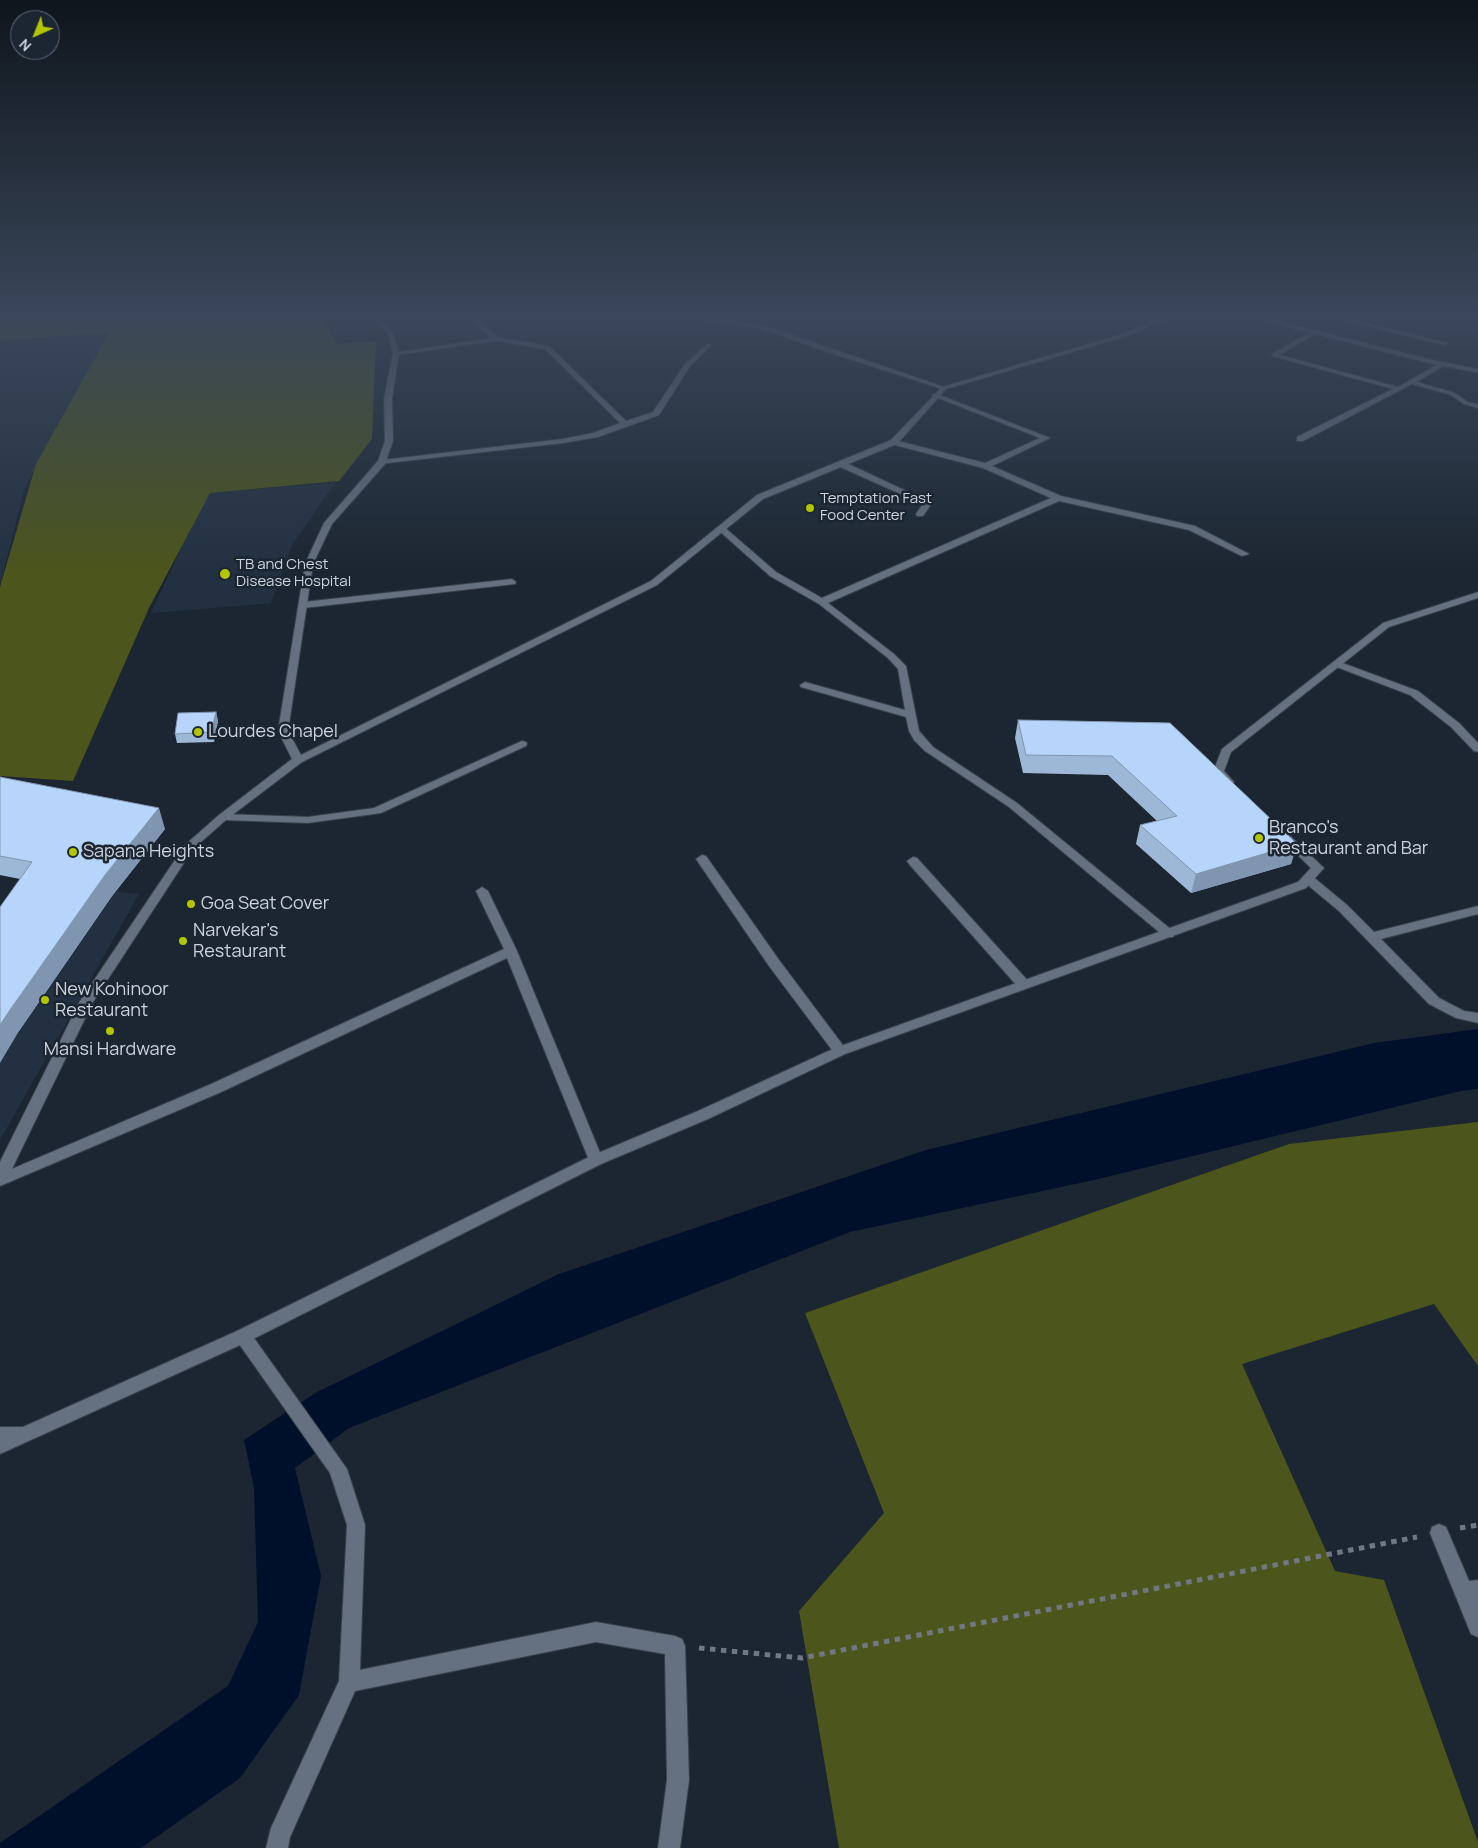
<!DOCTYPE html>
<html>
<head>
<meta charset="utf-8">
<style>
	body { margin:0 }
	#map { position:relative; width:1478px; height:1848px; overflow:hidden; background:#1c2632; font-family:Manrope,sans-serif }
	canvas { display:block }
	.north { position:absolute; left:10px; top:10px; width:50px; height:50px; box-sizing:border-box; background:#1c2632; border:1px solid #626b76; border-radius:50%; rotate:224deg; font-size:14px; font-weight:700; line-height:20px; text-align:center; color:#ccd3db }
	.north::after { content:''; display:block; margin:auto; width:18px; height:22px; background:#b1c500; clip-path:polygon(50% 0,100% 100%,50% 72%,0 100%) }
</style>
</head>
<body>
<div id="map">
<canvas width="1478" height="1848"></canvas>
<div class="north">N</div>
</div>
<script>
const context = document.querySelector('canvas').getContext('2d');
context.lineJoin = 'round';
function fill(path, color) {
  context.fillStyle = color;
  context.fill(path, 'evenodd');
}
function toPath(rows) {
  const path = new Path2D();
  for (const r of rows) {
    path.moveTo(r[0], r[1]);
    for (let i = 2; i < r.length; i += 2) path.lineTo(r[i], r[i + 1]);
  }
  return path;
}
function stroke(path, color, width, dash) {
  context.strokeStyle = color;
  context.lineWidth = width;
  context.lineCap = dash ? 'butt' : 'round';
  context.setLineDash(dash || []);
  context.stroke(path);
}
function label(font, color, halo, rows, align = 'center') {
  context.font = font + ' Manrope,sans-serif';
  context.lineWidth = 5;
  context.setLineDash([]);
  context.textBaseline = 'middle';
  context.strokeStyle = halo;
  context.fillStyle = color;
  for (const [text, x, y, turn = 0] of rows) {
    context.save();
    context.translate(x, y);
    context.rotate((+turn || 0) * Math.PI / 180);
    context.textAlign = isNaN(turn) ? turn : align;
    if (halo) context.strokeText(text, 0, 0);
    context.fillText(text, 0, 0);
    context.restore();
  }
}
fill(toPath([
	[109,332,24,489,0,587,0,340],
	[335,483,292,545,271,603,151,613,207,493],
	[32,883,139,894,0,1140,0,927]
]), '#223041');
fill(toPath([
	[0,316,320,316,337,344,376,341,372,439,339,481,210,493,149,608,73,781,0,776,0,587,36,464,109,333,0,340],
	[1478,1122,1478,1366,1434,1304,1242,1364,1335,1571,1384,1580,1478,1842,1478,1848,839,1848,799,1611,884,1513,805,1313,1289,1144]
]), '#4c551b');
fill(toPath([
	[1478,1029,1478,1089,1461,1091,1094,1180,850,1232,349,1428,295,1468,321,1576,299,1695,240,1778,141,1848,0,1848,0,1843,228,1686,258,1622,254,1488,244,1440,317,1392,559,1274,926,1150,1374,1043]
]), '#000f2a');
const service = toPath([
	[1248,316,1258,316,1433,360,1478,369,1478,373,1443,366,1417,382,1455,393,1468,402,1478,404,1478,408,1464,404,1451,395,1412,384,1303,441,1297,441,1297,437,1393,389,1272,356,1272,354,1309,333,1248,316],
	[1315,334,1436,365,1398,387,1280,355,1315,334],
	[838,462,844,462,932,503,923,516,917,516,916,514,923,504,838,466,838,462],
	[1337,661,1418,691,1459,723,1478,743,1478,752,1474,751,1451,727,1410,695,1334,666,1332,664,1337,661]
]);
const minor = toPath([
	[469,316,476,316,498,337,549,346,626,421,653,412,685,364,707,344,712,345,690,366,659,415,598,437,563,443,379,464,378,462,382,460,563,439,593,433,620,423,545,349,496,341,396,355,393,353,491,338,469,316],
	[684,316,700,316,766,326,947,388,942,389,827,352,763,329,684,316],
	[1126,316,1137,316,1158,322,1155,324,1126,316],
	[1328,316,1339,316,1447,343,1444,345,1328,316],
	[1472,316,1478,316,1478,319,1473,317,1472,316],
	[933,394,937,394,1050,438,992,466,1061,496,1195,526,1249,554,1242,556,1189,530,1059,501,828,603,894,654,906,666,919,731,933,747,1017,803,1173,931,1175,934,1173,937,1165,937,1009,807,925,751,914,740,909,731,906,717,801,687,800,685,805,682,905,710,898,669,888,658,819,604,770,576,716,528,723,526,776,572,822,598,1051,498,983,468,891,444,891,440,894,440,985,463,1040,438,933,396,933,394],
	[512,579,516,582,515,584,304,608,299,605,304,602,512,579],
	[522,741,526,742,527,744,526,746,381,813,308,823,223,820,217,817,223,814,308,817,374,808,522,741],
	[702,855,706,856,779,960,845,1048,847,1051,845,1054,835,1054,769,966,696,859,702,855],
	[913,857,917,858,1029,982,1031,985,1029,988,1019,988,909,864,907,861,913,857],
	[1308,875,1312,876,1347,905,1374,932,1478,906,1478,914,1381,939,1439,998,1464,1011,1478,1013,1478,1023,1456,1018,1429,1004,1339,911,1304,882,1302,879,1308,875],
	[482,887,488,891,517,951,603,1160,601,1164,596,1166,591,1164,589,1160,507,958,219,1093,0,1186,0,1174,209,1085,504,949,476,891,482,887],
	[243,1329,249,1331,347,1469,365,1525,360,1670,596,1622,675,1636,682,1639,685,1646,689,1780,680,1848,658,1848,667,1780,665,1654,596,1642,355,1691,290,1837,288,1848,266,1848,271,1828,339,1681,347,1525,330,1473,237,1341,235,1336,237,1331,243,1329],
	[1439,1524,1446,1527,1469,1581,1478,1580,1478,1637,1471,1634,1430,1533,1432,1527,1439,1524]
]);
const tertiary = toPath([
	[1478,592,1478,598,1389,627,1231,752,1224,771,1234,782,1232,784,1224,784,1213,772,1222,749,1383,623,1478,592],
	[1284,833,1288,834,1324,868,1306,888,845,1054,708,1119,601,1164,249,1341,0,1454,0,1427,23,1427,237,1331,591,1156,698,1111,835,1048,1298,882,1311,868,1280,838,1278,836,1284,833]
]);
const secondary = toPath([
	[372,316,378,316,393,333,399,353,392,399,393,441,385,464,332,524,313,564,288,731,301,755,651,581,757,495,891,440,942,387,1123,334,1165,316,1173,316,1127,336,946,389,897,444,763,499,657,585,302,762,227,819,193,849,93,1002,8,1177,5,1181,0,1183,0,1162,80,1001,185,845,219,815,292,759,278,731,305,564,324,523,378,461,385,441,384,399,393,353,388,334,372,316]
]);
stroke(service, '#39414c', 2);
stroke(minor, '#39414c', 2);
stroke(tertiary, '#39414c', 2);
stroke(secondary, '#39414c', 2);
stroke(toPath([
	[1460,1528,1478,1525],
	[699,1648,802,1658,1417,1537]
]), '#707882', 5, [5.5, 5.5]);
fill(service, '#657180');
fill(minor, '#657180');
fill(tertiary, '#657180');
fill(secondary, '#657180');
fill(toPath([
	[216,712,218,721,214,742,177,743,175,734],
	[1018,720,1170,723,1297,844,1291,864,1191,893,1136,844,1140,825,1157,821,1108,775,1023,773,1015,738],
	[0,777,165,829,112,896,19,1031,20,879,0,875]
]), '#9db7d7');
fill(toPath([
	[216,712,218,721,214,742,211,732],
	[159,808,165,829,112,896,19,1031,0,1063,0,1025,10,1010,105,875],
	[1297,844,1291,864,1191,893,1196,874]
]), '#8095af');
const building = toPath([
	[216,712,211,732,175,734,178,713,216,712],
	[1018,720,1170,723,1297,844,1196,874,1140,825,1177,816,1112,756,1026,755,1018,720],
	[0,777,159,808,105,875,10,1010,0,1025,0,907,32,862,0,856,0,777]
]);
fill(building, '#b7d5fa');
stroke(building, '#8095af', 1);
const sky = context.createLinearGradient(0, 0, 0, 575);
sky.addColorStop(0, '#0f151c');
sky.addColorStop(0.55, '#3a475a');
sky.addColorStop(1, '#3a475a00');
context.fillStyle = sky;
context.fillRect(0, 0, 1478, 575);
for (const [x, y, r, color] of [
	[810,508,5,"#b1c500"],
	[225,574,6,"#b1c500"],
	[198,732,5,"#b1c500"],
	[1259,838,5,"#b1c500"],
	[73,852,5,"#b1c500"],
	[191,904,5,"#b1c500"],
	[183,941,5,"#b1c500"],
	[45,1000,5,"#b1c500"],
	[110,1031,5,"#b1c500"]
]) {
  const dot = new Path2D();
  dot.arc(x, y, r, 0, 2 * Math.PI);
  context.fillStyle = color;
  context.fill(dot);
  stroke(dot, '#1c2632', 2);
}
label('15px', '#ccd3db', '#1c2632', [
	["Temptation Fast",820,499],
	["Food Center",820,516],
	["TB and Chest",236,565],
	["Disease Hospital",236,582]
], 'left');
label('18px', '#ccd3db', '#1c2632', [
	["Lourdes Chapel",208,732],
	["Branco's",1269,828],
	["Restaurant and Bar",1269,849],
	["Sapana Heights",83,852],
	["Goa Seat Cover",201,904],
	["Narvekar's",193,931],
	["Restaurant",193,952],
	["New Kohinoor",55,990],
	["Restaurant",55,1011],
	["Mansi Hardware",110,1050,"center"]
], 'left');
</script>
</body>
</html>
